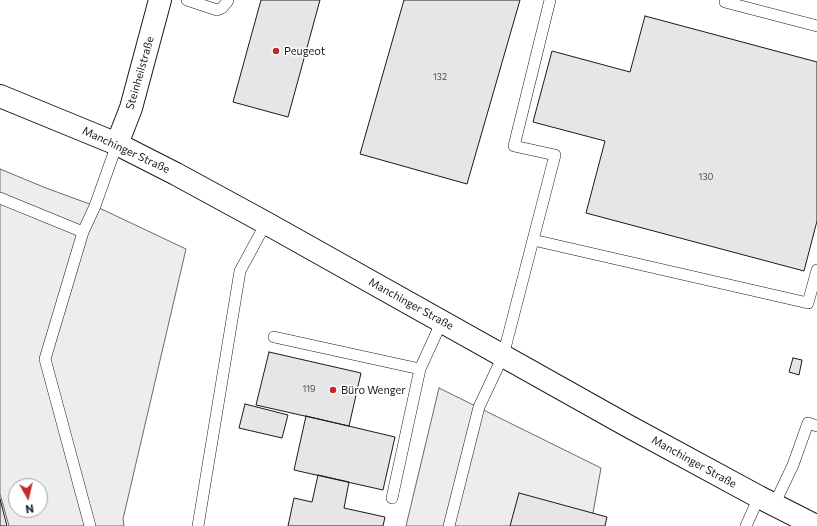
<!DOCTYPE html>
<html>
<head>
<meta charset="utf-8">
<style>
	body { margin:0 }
	#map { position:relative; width:817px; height:526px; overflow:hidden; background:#fff; font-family:Commissioner,sans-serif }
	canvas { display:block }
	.north { position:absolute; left:8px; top:478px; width:40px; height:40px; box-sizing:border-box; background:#fff; border:1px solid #a3a3a3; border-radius:50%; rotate:172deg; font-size:11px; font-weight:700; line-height:16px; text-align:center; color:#1a1a1a }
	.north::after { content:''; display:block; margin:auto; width:14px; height:18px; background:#c62828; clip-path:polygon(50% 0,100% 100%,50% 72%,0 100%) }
</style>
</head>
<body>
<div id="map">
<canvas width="817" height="526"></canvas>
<div class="north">N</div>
</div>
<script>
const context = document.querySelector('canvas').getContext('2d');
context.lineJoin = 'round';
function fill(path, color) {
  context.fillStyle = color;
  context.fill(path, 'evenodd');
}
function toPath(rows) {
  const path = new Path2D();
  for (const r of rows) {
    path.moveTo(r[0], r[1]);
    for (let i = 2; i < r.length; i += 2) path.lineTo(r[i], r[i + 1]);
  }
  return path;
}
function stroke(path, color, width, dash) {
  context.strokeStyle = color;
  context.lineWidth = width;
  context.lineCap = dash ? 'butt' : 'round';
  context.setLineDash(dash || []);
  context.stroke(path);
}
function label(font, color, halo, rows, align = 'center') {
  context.font = font + ' Commissioner,sans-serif';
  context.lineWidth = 3;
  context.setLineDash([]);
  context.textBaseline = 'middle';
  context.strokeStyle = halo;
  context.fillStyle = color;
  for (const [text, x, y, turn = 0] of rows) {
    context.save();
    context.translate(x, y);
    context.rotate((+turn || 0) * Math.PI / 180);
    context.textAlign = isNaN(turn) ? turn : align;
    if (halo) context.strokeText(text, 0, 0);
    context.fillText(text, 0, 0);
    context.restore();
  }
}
const parking = toPath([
	[0,169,46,188,95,206,186,249,123,519,124,526,9,526,0,494,0,169],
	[16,486,40,486,40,510,16,510,16,486],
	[439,388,601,468,593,513,510,526,406,526,439,388]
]);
fill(parking, '#ededed');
stroke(parking, '#6a6a6a', 1);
const building = toPath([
	[261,0,320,0,288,117,233,102,261,0],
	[404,0,520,0,467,184,360,154,404,0],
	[645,16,817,62,817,221,804,271,586,213,605,141,533,122,552,51,630,72,645,16],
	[269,352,361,373,349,426,256,405,269,352],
	[793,358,802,360,799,375,789,372,793,358],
	[245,404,288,415,282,438,239,428,245,404],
	[306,416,395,437,383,490,294,470,306,416],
	[318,475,349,482,344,508,385,517,383,526,288,526,294,498,312,502,318,475],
	[519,493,607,517,605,526,510,526,519,493],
	[0,499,7,526,0,526,0,499]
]);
fill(building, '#e6e6e6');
stroke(building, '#1a1a1a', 1);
const lane = toPath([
	[187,0,217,10,222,8,227,2,228,0],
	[725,2,817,26],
	[0,198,83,232],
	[533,240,808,303,817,270],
	[274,337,420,369,442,321],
	[392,498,420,369],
	[774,505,793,465,808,423,817,426],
	[90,526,45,359,83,232,95,206,117,144],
	[198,526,240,271,266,223],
	[449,526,479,407,503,356,555,155,514,146,550,0],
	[746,526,759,497]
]);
const street = toPath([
	[117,144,131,108,160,0]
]);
const secondary = toPath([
	[0,96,117,144,176,174,266,223,628,426,759,497,816,526]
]);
stroke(lane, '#1a1a1a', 12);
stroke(street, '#1a1a1a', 24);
stroke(secondary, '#1a1a1a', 24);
stroke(lane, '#fff', 11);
stroke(street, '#fff', 22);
stroke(secondary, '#fff', 22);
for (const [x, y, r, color] of [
	[276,51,4,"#c62828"],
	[333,390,4,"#c62828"]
]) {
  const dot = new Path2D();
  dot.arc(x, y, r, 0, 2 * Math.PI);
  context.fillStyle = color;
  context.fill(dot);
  stroke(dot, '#fff', 1.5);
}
label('9px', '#4d4d4d', null, [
	["132",440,77],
	["130",706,177],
	["119",309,389]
]);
label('11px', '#1a1a1a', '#fff', [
	["Peugeot",284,51],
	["Büro Wenger",341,390]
], 'left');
label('11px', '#1a1a1a', '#fff', [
	["Steinheilstraße",140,73,-74],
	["Manchinger Straße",126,150,25],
	["Manchinger Straße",411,304,29],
	["Manchinger Straße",694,462,29]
]);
</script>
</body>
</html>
